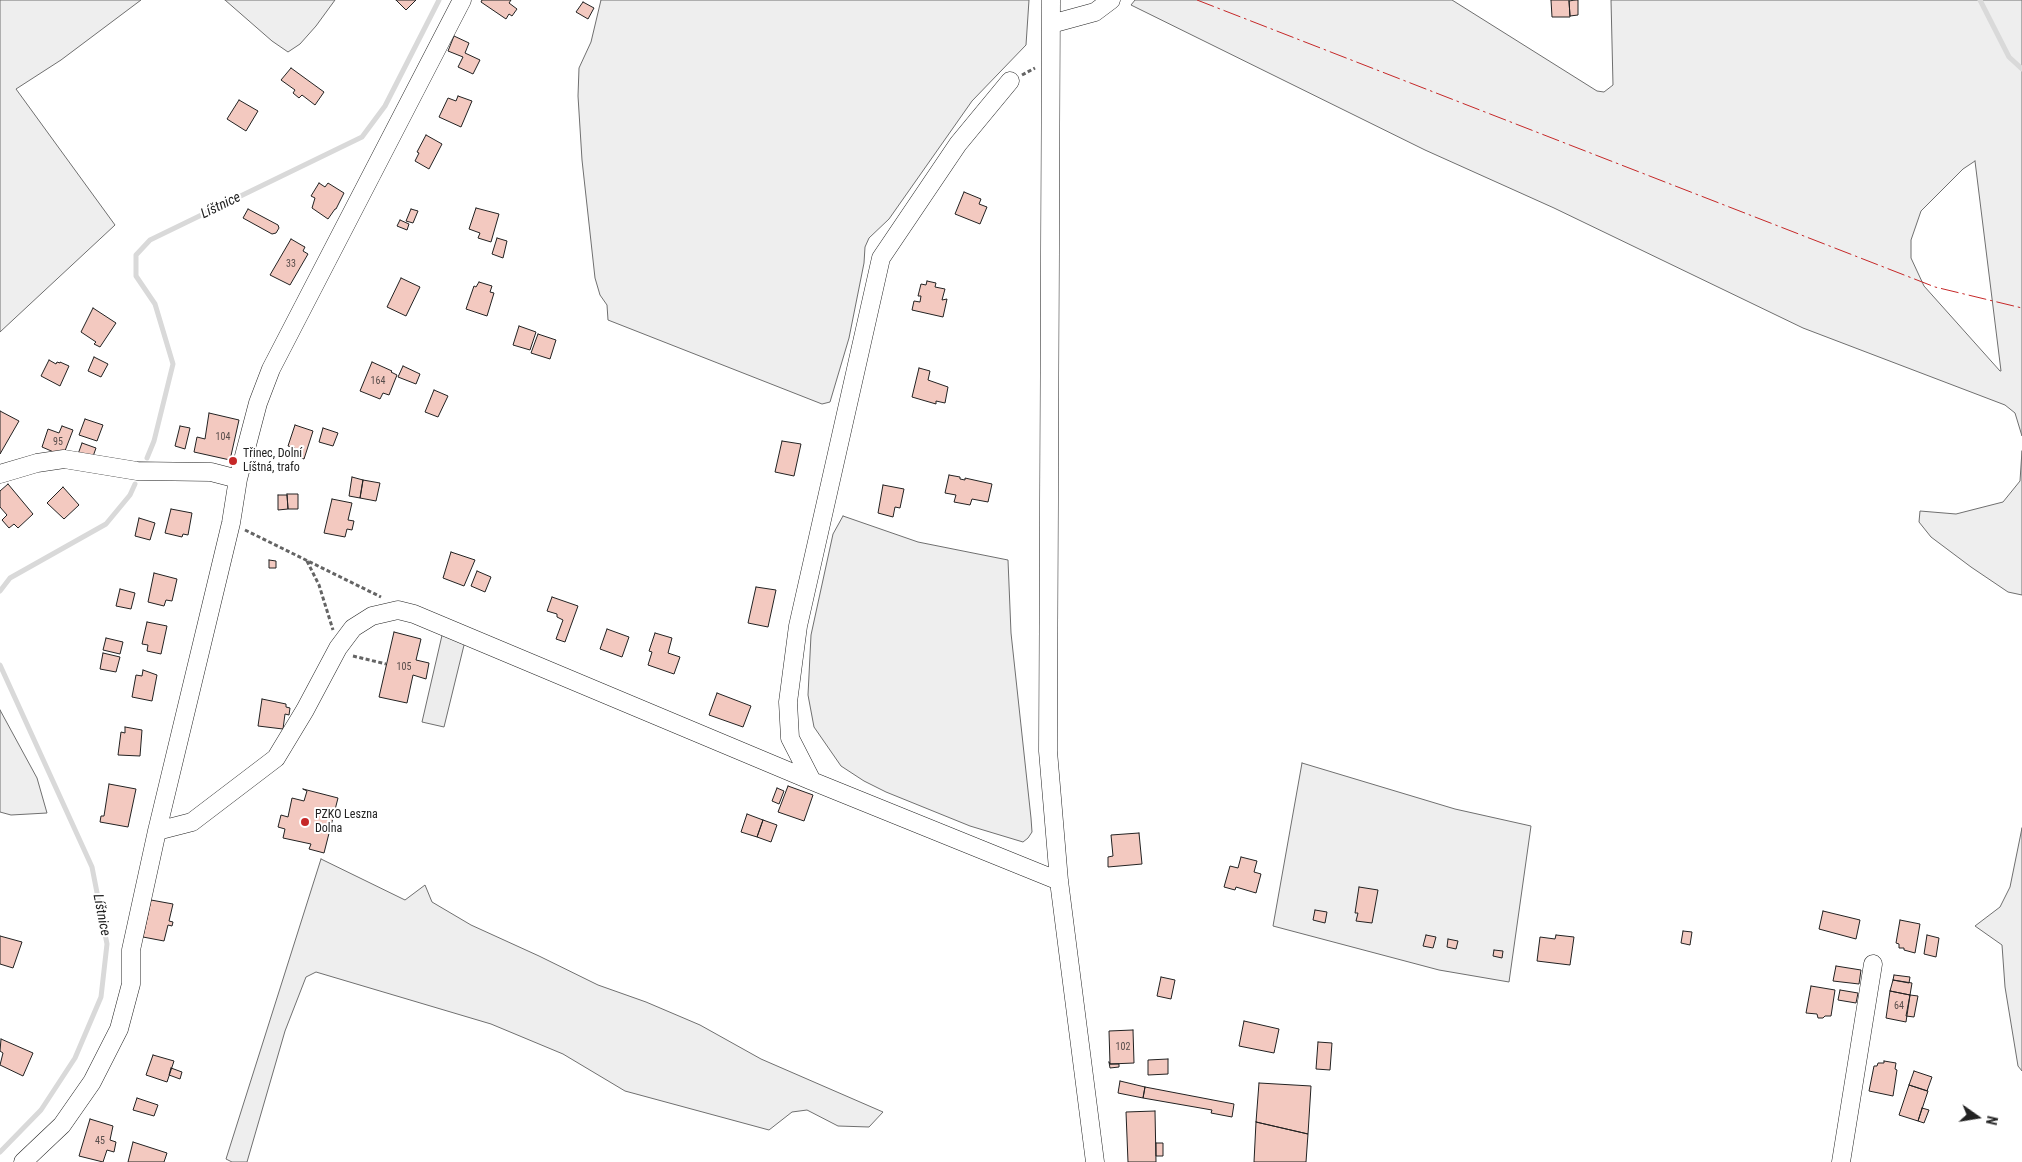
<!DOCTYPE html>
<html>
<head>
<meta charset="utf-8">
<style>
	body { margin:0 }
	#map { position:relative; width:2022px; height:1162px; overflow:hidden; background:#fff; font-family:"Roboto Condensed",sans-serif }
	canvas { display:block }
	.north { position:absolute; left:1952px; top:1092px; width:50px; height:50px; -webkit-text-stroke:4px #fff; paint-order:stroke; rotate:103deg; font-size:14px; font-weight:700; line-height:20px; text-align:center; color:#222 }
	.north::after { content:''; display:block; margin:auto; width:18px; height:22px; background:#222; clip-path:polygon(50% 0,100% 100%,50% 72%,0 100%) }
</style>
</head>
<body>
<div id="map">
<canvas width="2022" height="1162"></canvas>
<div class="north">N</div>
</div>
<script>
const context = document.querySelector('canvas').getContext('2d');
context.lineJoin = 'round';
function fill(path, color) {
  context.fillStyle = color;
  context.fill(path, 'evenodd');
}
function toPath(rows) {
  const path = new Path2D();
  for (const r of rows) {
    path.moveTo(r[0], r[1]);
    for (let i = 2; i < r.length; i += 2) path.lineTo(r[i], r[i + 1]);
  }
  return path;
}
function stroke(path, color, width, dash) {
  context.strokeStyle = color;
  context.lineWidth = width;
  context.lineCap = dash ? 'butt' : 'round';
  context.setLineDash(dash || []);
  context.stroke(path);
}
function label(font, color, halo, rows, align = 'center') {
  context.font = font + ' "Roboto Condensed",sans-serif';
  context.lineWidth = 4;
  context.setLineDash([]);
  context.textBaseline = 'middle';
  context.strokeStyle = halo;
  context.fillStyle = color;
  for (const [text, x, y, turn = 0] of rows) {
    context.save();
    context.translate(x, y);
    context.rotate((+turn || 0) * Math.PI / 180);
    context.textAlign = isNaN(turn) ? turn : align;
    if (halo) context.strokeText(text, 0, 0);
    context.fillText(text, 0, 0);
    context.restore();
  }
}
const green = toPath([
	[0,0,141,0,61,60,16,89,115,225,0,332,0,0],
	[225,0,335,0,316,26,300,44,288,52,272,41,225,0],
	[601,0,1029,0,1026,45,972,101,889,219,869,238,865,247,864,263,849,338,830,402,822,404,608,320,607,305,600,295,595,278,582,160,578,96,579,68,591,42,601,0],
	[1135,0,1452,0,1597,91,1604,92,1613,85,1611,0,2022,0,2022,436,2015,413,2005,405,1803,328,1554,208,1425,150,1131,5,1135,0],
	[1975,161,2001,371,2000,371,1924,286,1911,258,1911,240,1921,211,1963,169,1975,161],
	[2022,451,2022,595,2008,592,1971,567,1931,537,1919,522,1920,511,1956,514,2003,502,2020,481,2022,451],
	[843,516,918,542,1008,560,1011,633,1031,818,1032,832,1028,838,1023,842,970,826,886,792,864,781,841,766,814,727,808,695,811,635,833,534,843,516],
	[0,710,37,778,47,813,11,815,0,812,0,710],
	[1302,763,1455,809,1531,826,1509,982,1439,970,1273,926,1302,763],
	[2022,828,2022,1071,2018,1066,2005,987,2002,945,1975,926,2000,907,2010,887,2022,828],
	[321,859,405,900,425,885,432,902,471,925,539,956,598,985,646,1002,700,1025,761,1059,883,1112,869,1127,838,1126,807,1110,792,1112,769,1130,625,1091,563,1054,491,1024,316,972,306,977,285,1031,247,1162,232,1162,226,1159,321,859]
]);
fill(green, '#eee');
stroke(green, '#6f6f6f', 1);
const parking = toPath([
	[443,631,465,641,444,727,422,722,443,631]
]);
fill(parking, '#ededed');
stroke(parking, '#6f6f6f', 1);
stroke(toPath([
	[1980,0,2009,57,2022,69],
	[147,458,154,441,173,364,155,304,136,276,136,255,150,240,362,137,385,106,439,0],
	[0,591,10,578,106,524,130,495,135,484],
	[0,665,92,867,107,944,101,997,75,1058,41,1110,0,1152]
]), '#d9d9d9', 5);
const building = toPath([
	[396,0,416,0,406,10,396,0],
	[482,0,511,0,509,3,517,9,512,16,509,14,506,19,481,2,482,0],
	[1551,0,1569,0,1570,17,1552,17,1551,0],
	[1575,0,1578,0,1578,15,1570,16,1569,1,1575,0],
	[583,2,594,8,588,19,576,12,583,2],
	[454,36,469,43,465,53,480,60,473,74,458,67,463,57,448,51,454,36],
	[291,68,324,92,315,105,302,95,299,98,293,93,295,90,281,80,291,68],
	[458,96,472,101,461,127,439,117,448,98,456,101,458,96],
	[239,100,258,111,246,131,227,119,239,100],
	[426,135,442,144,429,169,415,161,419,153,417,152,426,135],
	[319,183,325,187,328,183,344,193,336,209,335,209,328,219,312,208,315,198,311,196,319,183],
	[964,192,981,199,979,204,987,207,980,224,955,214,964,192],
	[476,208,499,214,491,242,478,238,480,233,469,229,476,208],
	[248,209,278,225,279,228,276,233,272,234,243,218,248,209],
	[411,209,418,211,413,223,406,221,411,209],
	[400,220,409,224,407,230,397,226,400,220],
	[497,238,507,241,503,258,492,254,497,238],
	[291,239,303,246,305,247,303,251,308,254,290,285,270,275,291,239],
	[401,278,420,287,406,316,387,307,401,278],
	[927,281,936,283,935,287,945,289,942,300,947,299,943,317,912,310,914,301,920,302,921,296,918,296,921,284,926,285,927,281],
	[479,282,492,286,490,292,494,293,487,316,466,309,474,286,476,287,479,282],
	[93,308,116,323,100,347,94,344,96,342,81,332,93,308],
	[519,326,536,332,530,350,513,345,519,326],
	[538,334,556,340,550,359,531,353,538,334],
	[94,357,108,364,101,377,88,371,94,357],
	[49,360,56,364,57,362,60,363,60,362,69,366,60,386,41,376,49,360],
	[372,362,392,371,391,372,397,375,389,395,383,393,380,399,360,391,372,362],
	[403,366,420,374,416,384,398,377,403,366],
	[919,368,930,371,928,380,948,387,945,403,936,401,936,404,912,397,919,368],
	[434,390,448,396,438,417,425,412,434,390],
	[0,411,19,421,0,454,0,411],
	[209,413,239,420,230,460,194,452,197,437,205,439,209,413],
	[85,419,103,425,97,441,79,435,85,419],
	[295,425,313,431,304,459,292,455,295,448,288,446,295,425],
	[62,426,73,430,63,456,42,447,48,429,59,433,62,426],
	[180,426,190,428,185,449,175,446,180,426],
	[323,428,338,433,333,446,319,442,323,428],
	[782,441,801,444,794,476,775,472,782,441],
	[82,443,96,448,91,462,77,457,82,443],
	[949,475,960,477,960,479,965,480,965,478,992,484,988,502,972,499,970,505,954,502,956,495,945,493,949,475],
	[352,477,363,480,360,498,349,496,352,477],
	[363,480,380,483,376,501,360,498,363,480],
	[8,484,33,514,18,528,14,524,9,528,2,520,7,515,0,507,0,491,8,484],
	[883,485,904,489,900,508,895,507,893,517,878,513,883,485],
	[63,487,79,505,64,519,47,503,63,487],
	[287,494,298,494,298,509,288,509,287,494],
	[278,495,287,495,288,509,278,510,278,495],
	[332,499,352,503,348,520,354,521,352,530,347,529,345,537,324,533,332,499],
	[171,509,192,513,188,535,183,534,182,537,165,533,171,509],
	[139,518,155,523,150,540,135,536,139,518],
	[451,552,475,560,464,586,443,578,451,552],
	[269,560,276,561,276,568,269,568,269,560],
	[477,571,491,577,485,592,471,586,477,571],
	[154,573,177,579,172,601,166,600,164,606,148,602,154,573],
	[756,587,776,590,768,627,748,623,756,587],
	[120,589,135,593,131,609,116,606,120,589],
	[552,597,578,606,565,642,556,639,563,620,557,617,557,614,547,611,552,597],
	[147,622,167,626,161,654,147,651,148,645,142,644,147,622],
	[607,629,629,637,622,657,600,649,607,629],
	[394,632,421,639,416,660,429,663,426,679,413,675,407,703,379,697,394,632],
	[655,633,672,638,668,653,680,657,674,674,648,665,652,652,649,651,655,633],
	[106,638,123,642,120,654,103,650,106,638],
	[103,653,120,657,116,672,100,669,103,653],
	[143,670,157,675,152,701,132,697,136,675,142,676,143,670],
	[717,693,751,706,743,727,709,715,717,693],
	[262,699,286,704,286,707,290,708,289,715,285,714,283,729,258,726,262,699],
	[125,727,142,730,140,756,118,755,121,732,125,733,125,727],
	[109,784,136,789,128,827,100,822,101,816,104,816,109,784],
	[788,786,813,795,804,821,778,812,788,786],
	[777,788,784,791,779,804,772,801,777,788],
	[303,789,338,798,324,853,309,849,311,844,283,838,285,829,278,827,281,815,288,817,292,798,304,801,307,791,303,789],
	[747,814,763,820,757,837,741,832,747,814],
	[763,820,777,825,771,842,757,837,763,820],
	[1139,833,1142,864,1108,867,1108,857,1113,856,1111,835,1139,833],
	[1241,857,1257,861,1254,872,1261,874,1256,893,1236,887,1235,890,1224,887,1230,866,1238,868,1241,857],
	[1359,887,1378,890,1372,923,1356,921,1358,913,1355,913,1359,887],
	[151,900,173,904,169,921,173,922,172,926,168,925,164,941,143,937,151,900],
	[1315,910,1327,912,1325,923,1313,920,1315,910],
	[1823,911,1860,920,1856,939,1819,929,1823,911],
	[1900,920,1920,924,1915,953,1904,950,1904,948,1899,948,1899,944,1896,943,1900,920],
	[1683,931,1692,932,1690,945,1681,943,1683,931],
	[1426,935,1436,937,1433,948,1423,946,1426,935],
	[1556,935,1574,937,1570,965,1537,961,1540,937,1555,939,1556,935],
	[1927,935,1939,938,1936,957,1924,954,1927,935],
	[0,936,22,942,13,968,0,964,0,936],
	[1448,939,1458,941,1456,949,1447,947,1448,939],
	[1494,950,1503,951,1502,958,1493,956,1494,950],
	[1836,966,1861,970,1859,984,1833,981,1836,966],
	[1894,975,1910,977,1909,983,1893,980,1894,975],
	[1161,977,1175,980,1171,999,1157,996,1161,977],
	[1893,980,1912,983,1910,995,1890,991,1893,980],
	[1811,986,1835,990,1831,1016,1825,1016,1823,1018,1818,1018,1817,1014,1806,1013,1811,986],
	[1840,990,1858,993,1856,1003,1838,1000,1840,990],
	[1890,991,1910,995,1906,1022,1886,1018,1890,991],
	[1910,995,1918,996,1914,1017,1906,1016,1910,995],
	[1244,1021,1279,1029,1274,1053,1239,1046,1244,1021],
	[1133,1030,1134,1063,1110,1064,1109,1031,1133,1030],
	[1,1039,33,1053,23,1076,0,1065,3,1053,0,1051,1,1039],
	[1318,1042,1332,1043,1330,1070,1316,1069,1318,1042],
	[153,1055,174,1061,167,1082,146,1075,153,1055],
	[1168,1059,1168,1074,1148,1075,1148,1060,1168,1059],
	[1884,1061,1896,1063,1895,1069,1897,1070,1893,1096,1869,1091,1874,1066,1877,1066,1878,1063,1884,1063,1884,1061],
	[1109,1062,1110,1064,1119,1064,1119,1067,1110,1068,1109,1062],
	[171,1068,182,1072,180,1079,169,1075,171,1068],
	[1914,1071,1932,1077,1927,1091,1909,1085,1914,1071],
	[1120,1081,1145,1087,1143,1098,1118,1093,1120,1081],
	[1259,1083,1311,1086,1308,1134,1256,1122,1259,1083],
	[1909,1085,1928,1091,1918,1121,1899,1115,1909,1085],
	[1145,1087,1234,1104,1232,1117,1211,1113,1212,1110,1143,1098,1145,1087],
	[137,1098,158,1105,154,1116,133,1110,137,1098],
	[1922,1108,1929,1110,1924,1123,1918,1121,1922,1108],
	[1155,1111,1156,1162,1128,1162,1126,1112,1155,1111],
	[90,1119,113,1126,110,1140,116,1142,114,1152,107,1150,103,1162,79,1156,90,1119],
	[1256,1122,1308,1134,1306,1162,1254,1162,1256,1122],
	[133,1142,167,1153,164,1162,128,1162,133,1142],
	[1156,1143,1163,1143,1163,1156,1156,1156,1156,1143]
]);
fill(building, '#f3c9c0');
stroke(building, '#222', 1);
const minor = toPath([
	[1051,0,1048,751,1059,881,1095,1162],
	[1051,24,1095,12,1111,0],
	[1010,81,958,144,881,258,798,626,788,702,790,738,812,781,1059,881],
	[0,474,37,463,64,459,137,471,211,472,238,479],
	[157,831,192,822,276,758,305,710,338,648,353,628,372,616,398,610,414,614,812,781],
	[23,1162,62,1125,92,1082,119,1029,131,984,131,950,157,831,231,523,238,479,258,403,271,369,462,0],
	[1841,1162,1873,964]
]);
stroke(minor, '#222', 19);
stroke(toPath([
	[1022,75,1035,68],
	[245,530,381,597],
	[307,561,319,585,333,630],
	[353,656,386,664]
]), '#646464', 3, [4, 2.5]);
stroke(minor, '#fff', 18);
stroke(toPath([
	[1197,0,1935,287,2022,308]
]), '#c62828', 1, [18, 4, 2.5, 4]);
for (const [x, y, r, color] of [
	[233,461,5,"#c62828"],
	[305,822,5,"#c62828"]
]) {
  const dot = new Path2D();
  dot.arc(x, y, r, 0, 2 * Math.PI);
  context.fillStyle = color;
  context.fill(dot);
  stroke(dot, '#fff', 2);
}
label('10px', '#564c4a', null, [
	["33",291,264],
	["164",378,381],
	["104",223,437],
	["95",58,442],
	["105",404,667],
	["64",1899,1006],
	["102",1123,1047],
	["45",100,1141]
]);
label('12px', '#222', '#fff', [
	["Třinec, Dolní",243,454],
	["Líštná, trafo",243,468],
	["PZKO Leszna",315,815],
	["Dolna",315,829]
], 'left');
label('italic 14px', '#222', '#fff', [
	["Líštnice",221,206,-26],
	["Líštnice",101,915,79]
]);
</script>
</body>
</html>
